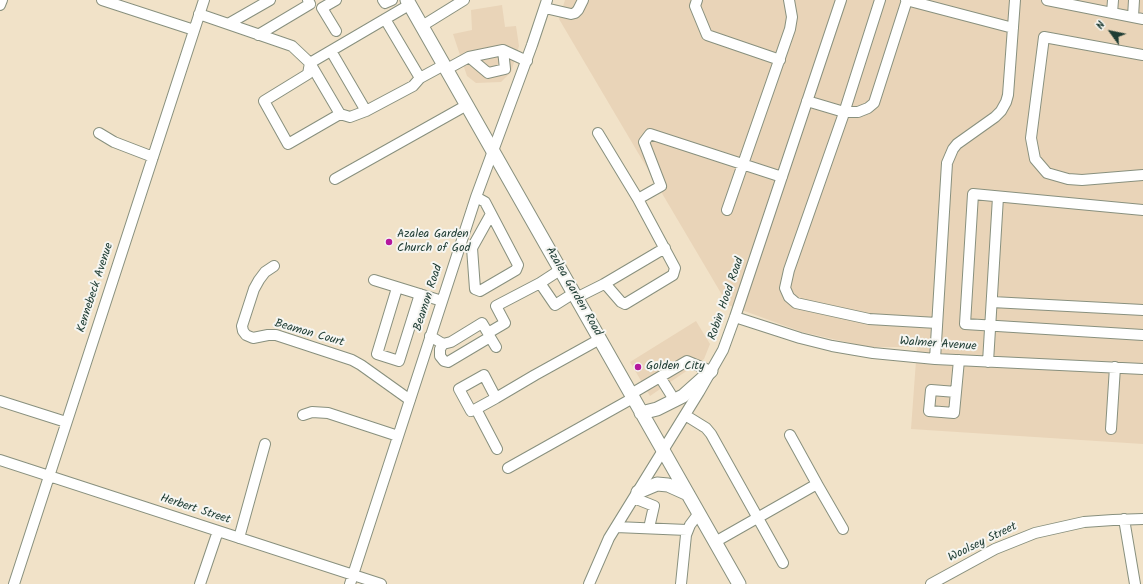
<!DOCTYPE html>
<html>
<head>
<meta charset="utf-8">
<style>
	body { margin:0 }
	#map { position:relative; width:1143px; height:584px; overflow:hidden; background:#f1e2c8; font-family:Kalam,sans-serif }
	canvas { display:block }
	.north { position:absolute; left:1091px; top:12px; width:40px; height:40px; -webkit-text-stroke:3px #f6f6f2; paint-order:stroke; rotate:303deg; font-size:11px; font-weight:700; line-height:16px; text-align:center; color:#1f3d34 }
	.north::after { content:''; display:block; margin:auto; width:14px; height:18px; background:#1f3d34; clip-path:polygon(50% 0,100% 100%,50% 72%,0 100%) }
</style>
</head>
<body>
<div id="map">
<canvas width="1143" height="584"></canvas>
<div class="north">N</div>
</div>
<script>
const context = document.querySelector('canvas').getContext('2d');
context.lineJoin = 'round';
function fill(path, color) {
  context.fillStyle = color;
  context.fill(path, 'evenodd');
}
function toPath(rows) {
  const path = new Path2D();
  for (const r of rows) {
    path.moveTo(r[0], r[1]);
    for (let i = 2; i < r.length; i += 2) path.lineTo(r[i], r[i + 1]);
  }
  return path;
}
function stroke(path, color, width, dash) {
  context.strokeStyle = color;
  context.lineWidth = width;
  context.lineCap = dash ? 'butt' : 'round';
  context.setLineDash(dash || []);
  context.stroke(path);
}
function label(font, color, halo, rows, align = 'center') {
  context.font = font + ' Kalam,sans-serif';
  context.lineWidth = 4;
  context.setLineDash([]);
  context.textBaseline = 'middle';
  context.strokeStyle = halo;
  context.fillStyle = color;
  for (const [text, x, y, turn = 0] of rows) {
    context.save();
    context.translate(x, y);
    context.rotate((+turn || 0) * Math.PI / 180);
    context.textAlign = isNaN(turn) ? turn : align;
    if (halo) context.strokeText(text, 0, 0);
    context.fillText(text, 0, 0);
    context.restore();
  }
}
fill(toPath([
	[565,0,1143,0,1143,444,911,429,917,347,868,347,802,332,728,305,559,19],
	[502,5,505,27,516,26,519,46,511,72,501,82,476,83,467,76,453,34,472,30,471,10],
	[696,321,710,344,704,359,650,396,630,362]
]), '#e9d4b8');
const minor = toPath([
	[102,0,194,30],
	[336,0,322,8,336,31],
	[383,0,385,3,392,0],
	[697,0,695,6,707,35,780,60],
	[880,0,843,116,789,270,785,288,789,297,796,303,869,319,937,323],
	[906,0,1013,28],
	[1047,0,1143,19],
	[0,5,2,0],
	[409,5,310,63,308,74,264,101,288,144,340,114,350,117,366,111,413,86,420,78,444,65],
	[545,8,571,14,575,13,578,10,583,0],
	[1112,13,1113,0],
	[199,14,292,46,310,63,340,114],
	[1133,17,1134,0],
	[385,19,420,78],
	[228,24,270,0],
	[422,26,464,0],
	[258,35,310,4,308,0],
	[331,51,366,111],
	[1143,55,1044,37,1031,138,1035,159,1047,173,1068,179,1082,180,1143,175],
	[469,57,488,73,505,69,503,50],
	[447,69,469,57,503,50,527,61],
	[807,101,844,112,858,112,868,108,874,103,907,0],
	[99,133,114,142,153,157],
	[598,133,638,199],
	[335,179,467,105],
	[476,197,485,202,518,265,516,270,480,291,475,289,472,248,491,214],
	[727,210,790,29,792,17,789,0],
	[1143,210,973,194,965,324,1143,335],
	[274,266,265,272,259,280,254,289,242,326,243,331,246,335,253,338,268,335,276,335,352,360,361,365,410,400],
	[560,270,540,283,555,305,574,293],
	[374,280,442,301],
	[604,284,665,248],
	[397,288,377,354,399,361,420,294],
	[576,298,604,284,608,287,621,302,625,304,673,275,675,268,638,199,661,186,644,142,650,134,782,177],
	[992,302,1143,310],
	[735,317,800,338,832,346,873,353,935,359,1143,369],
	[430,336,443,344,451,342,482,323,488,333,505,323,496,306,540,283],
	[490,337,496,347],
	[443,344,440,349,440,356,444,361,448,362,490,337,488,333],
	[935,359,947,163,953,149,957,144,995,117,1001,111,1006,102,1008,95,1015,0],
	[988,362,998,197],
	[660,377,675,401],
	[956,392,931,390,929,411,954,413,956,392,959,360],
	[631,394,687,361,711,371],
	[496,398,484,375,459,389,471,411,476,409,496,398,535,375,600,339],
	[0,401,66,422],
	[476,409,497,449],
	[303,415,312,412,328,413,398,436],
	[685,415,706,428,711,434,783,563],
	[1111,429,1115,367],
	[790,435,817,484],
	[0,460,381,584],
	[508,468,633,398],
	[634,498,654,506,649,528],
	[1124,519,1135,584],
	[616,527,687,530],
	[239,538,265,444],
	[715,542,817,484,843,529],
	[14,584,204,0],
	[200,584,218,531],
	[350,584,476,197,532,45,547,0],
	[589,584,609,538,699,392,723,350,735,317,841,0],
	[681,584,686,535,690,525,699,513],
	[931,584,995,549,1035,533,1084,522,1113,520,1143,519]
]);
const major = toPath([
	[407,0,739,584],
	[641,413,657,409,683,396,711,371],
	[638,492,657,484,668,485,688,494]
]);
stroke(minor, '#88907e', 12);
stroke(major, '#88907e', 15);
stroke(minor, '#fff', 10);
stroke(major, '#fff', 13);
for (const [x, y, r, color] of [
	[389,242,4,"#b5179e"],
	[638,367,4,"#b5179e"]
]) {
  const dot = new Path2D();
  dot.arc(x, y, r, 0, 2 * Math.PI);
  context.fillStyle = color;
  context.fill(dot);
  stroke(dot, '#f6f6f2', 1.5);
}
label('12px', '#1f3d34', '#f6f6f2', [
	["Azalea Garden",397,235],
	["Church of God",397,249],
	["Golden City",646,367]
], 'left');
label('12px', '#1f3d34', '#f6f6f2', [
	["Kennebeck Avenue",96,288,-72],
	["Azalea Garden Road",573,292,60],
	["Beamon Road",429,298,-72],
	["Robin Hood Road",727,299,-71],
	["Beamon Court",309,334,16],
	["Walmer Avenue",938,345,4],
	["Herbert Street",195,510,18],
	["Woolsey Street",983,543,-26]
]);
</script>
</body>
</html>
